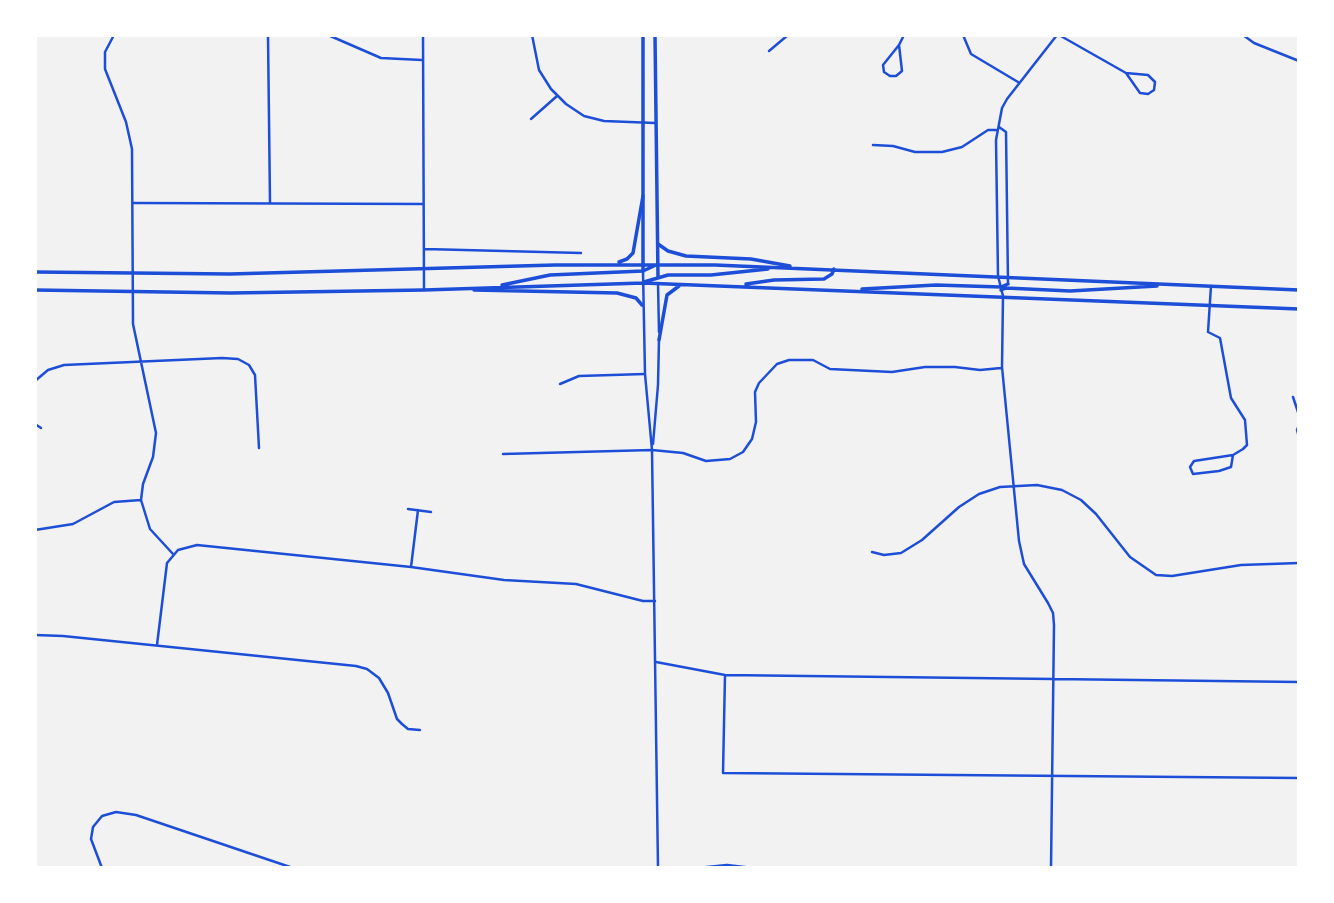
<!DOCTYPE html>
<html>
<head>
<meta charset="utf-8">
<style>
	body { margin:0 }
	#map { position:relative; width:1334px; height:903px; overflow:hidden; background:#f2f2f2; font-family:Lora,serif }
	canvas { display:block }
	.frame { position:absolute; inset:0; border:37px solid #fff; pointer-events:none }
</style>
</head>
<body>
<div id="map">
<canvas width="1334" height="903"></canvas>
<div class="frame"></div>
</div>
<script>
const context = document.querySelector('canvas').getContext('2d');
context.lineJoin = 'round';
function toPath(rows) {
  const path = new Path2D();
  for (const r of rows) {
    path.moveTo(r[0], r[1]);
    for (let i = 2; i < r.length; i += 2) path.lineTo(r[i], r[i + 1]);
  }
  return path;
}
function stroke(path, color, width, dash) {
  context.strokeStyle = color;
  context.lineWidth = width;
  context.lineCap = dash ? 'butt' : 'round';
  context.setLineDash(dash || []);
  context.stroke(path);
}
stroke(toPath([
	[114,35,105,52,105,69,126,122,132,149,133,324,156,433,153,457,143,484,141,500,150,529,173,554],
	[268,35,270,203],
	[328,35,381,58,422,60],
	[423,35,424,290],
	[532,35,539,70,551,89,566,104,584,116,604,121,655,123],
	[963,35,971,54,1018,82],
	[1059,35,1126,73],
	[1243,35,1254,43,1299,61],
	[899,45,902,71,896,76,890,76,884,72,883,65,899,45],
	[899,45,904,35],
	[769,51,788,35],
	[1126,73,1148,75,1155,82,1154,90,1148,94,1140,93,1126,73],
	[531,119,557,96],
	[999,127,1006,132,1008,283],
	[873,145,893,146,915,152,942,152,962,147,988,130,996,130],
	[134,203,423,204],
	[425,249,581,253],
	[1211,286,1208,332,1220,338,1231,398,1245,420,1247,445,1243,449,1233,455,1194,461,1190,467,1193,474,1219,471,1231,467,1233,455],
	[35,381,48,370,64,365,222,358,238,359,249,365,255,375,259,448],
	[560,384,579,376,645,374],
	[1293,397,1299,415],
	[35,424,41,428],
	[1299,425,1297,430,1299,437],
	[503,454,652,450,683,453,706,461,730,459,743,452,752,439,756,422,755,392,759,383,777,364,789,360,813,360,830,369,892,372,925,367,955,367,980,370,1001,368],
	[408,509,431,512],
	[35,530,73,524,114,502,141,500],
	[872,552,884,555,901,553,922,540,959,507,979,494,1000,487,1037,485,1062,490,1081,500,1096,514,1130,557,1156,575,1172,576,1241,565,1299,563],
	[411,567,418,510],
	[35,635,63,636,356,666,367,669,379,678,388,693,397,719,402,724,408,729,420,730],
	[157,645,167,563,178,550,197,545,411,567,504,580,576,584,643,601,655,601],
	[656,662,725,675,1299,682],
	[725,675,723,773,1299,778],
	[102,868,91,839,93,827,102,816,116,812,136,815,293,868],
	[422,868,475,868],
	[697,868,727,865,753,868],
	[1051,868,1054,625,1053,613,1048,603,1024,564,1019,541,1002,367,1003,296,998,276,996,140,1002,108,1007,99,1057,35]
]), '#1d4ed8', 2.5);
stroke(toPath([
	[643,271,645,374,652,450,658,868],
	[658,283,659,332],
	[653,444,658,385,659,339]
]), '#1d4ed8', 2.5);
stroke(toPath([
	[655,35,658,277],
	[643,271,643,35]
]), '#1d4ed8', 3.5);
stroke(toPath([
	[658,244,668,251,686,256,751,259,790,266],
	[619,262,627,259,633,253,643,196],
	[35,272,230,274,555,265,715,265,1299,290],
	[644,282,668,275,711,275,768,269],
	[746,284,774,280,824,279,832,274,834,269],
	[502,285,550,275,643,271,656,265],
	[862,289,936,285,1001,287,1008,284],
	[35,290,231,293,424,290,643,283,1299,309],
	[474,290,617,293,636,298,642,305],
	[1001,290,1006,288,1070,291,1157,286],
	[659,340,667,295,679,286]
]), '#1d4ed8', 3.5);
</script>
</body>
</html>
